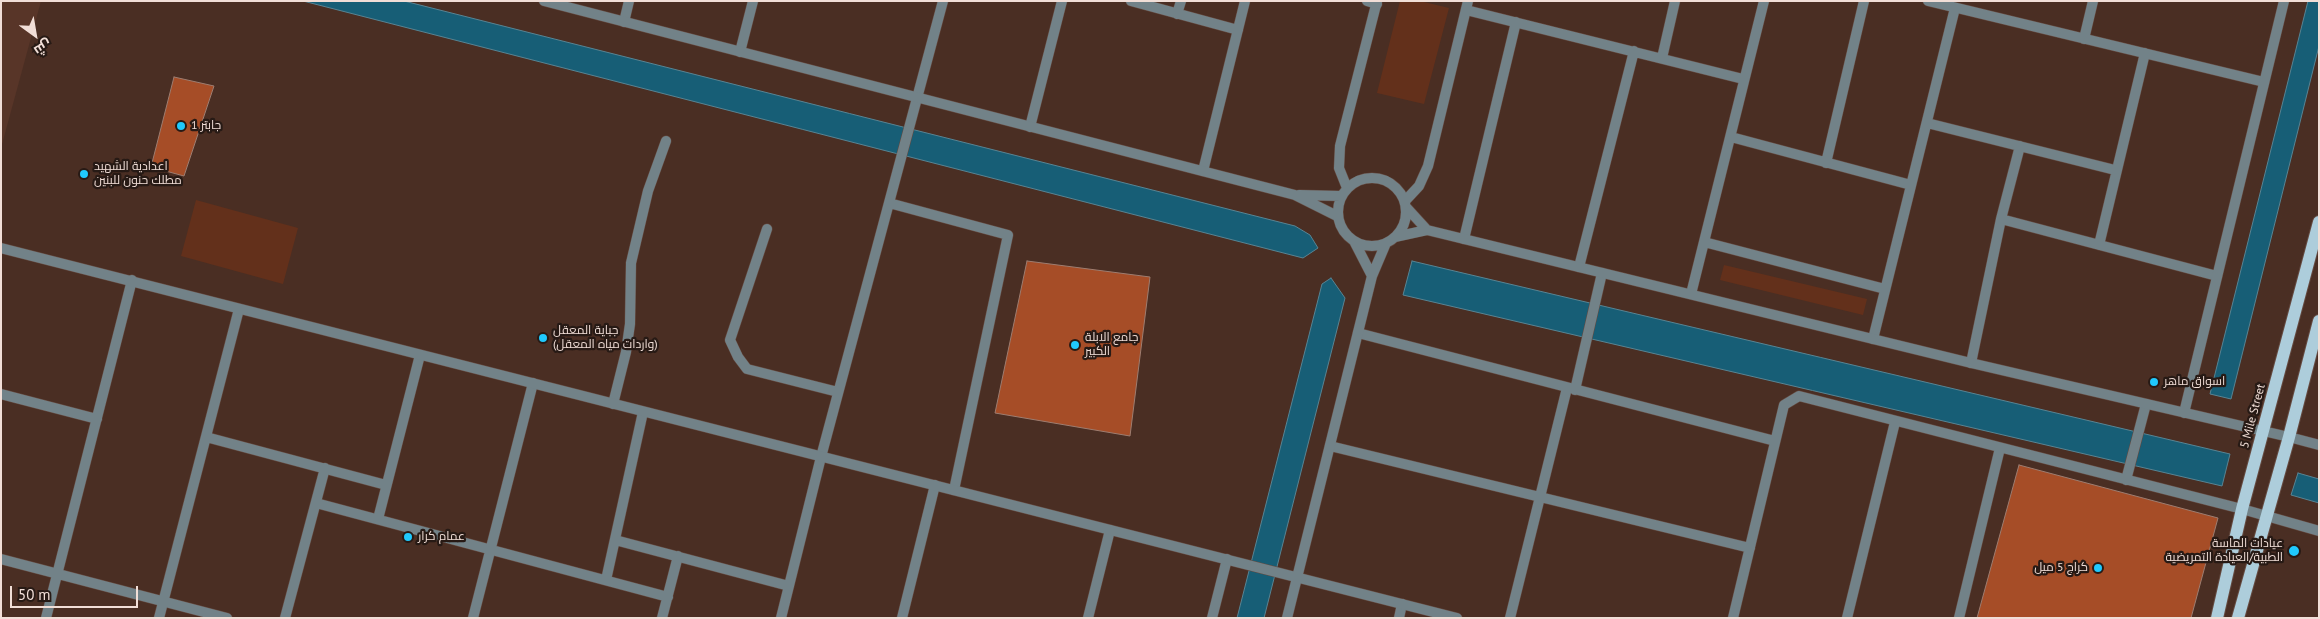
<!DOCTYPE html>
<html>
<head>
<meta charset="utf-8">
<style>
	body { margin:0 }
	#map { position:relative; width:2320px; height:619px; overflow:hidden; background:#4a2e23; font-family:"PT Sans",Cairo,sans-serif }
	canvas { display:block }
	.frame { position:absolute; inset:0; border:2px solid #f1ded7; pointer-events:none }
	.north { position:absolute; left:10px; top:10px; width:50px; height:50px; -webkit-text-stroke:4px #271a15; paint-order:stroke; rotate:148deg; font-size:14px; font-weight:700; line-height:20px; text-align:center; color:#f1ded7 }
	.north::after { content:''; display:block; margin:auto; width:18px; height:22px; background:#f1ded7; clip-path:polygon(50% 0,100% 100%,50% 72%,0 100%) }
	.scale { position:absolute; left:10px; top:586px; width:128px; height:22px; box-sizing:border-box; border:2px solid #f1ded7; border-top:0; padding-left:6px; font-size:15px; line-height:18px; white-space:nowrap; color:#f1ded7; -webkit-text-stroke:4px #271a15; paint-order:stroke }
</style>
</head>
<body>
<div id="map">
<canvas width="2320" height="619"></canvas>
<div class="frame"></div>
<div class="north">ش</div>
<div class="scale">50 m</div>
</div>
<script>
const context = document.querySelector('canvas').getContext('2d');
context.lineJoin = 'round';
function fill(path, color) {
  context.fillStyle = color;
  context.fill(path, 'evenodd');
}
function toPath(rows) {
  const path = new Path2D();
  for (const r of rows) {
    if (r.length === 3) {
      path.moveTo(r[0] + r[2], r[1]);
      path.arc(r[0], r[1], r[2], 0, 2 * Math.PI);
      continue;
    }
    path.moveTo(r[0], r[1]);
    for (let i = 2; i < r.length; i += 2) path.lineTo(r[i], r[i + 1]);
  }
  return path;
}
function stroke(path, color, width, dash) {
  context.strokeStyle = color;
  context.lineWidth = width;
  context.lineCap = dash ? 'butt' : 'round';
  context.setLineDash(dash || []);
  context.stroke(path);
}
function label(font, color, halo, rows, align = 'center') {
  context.font = font + ' "PT Sans",Cairo,sans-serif';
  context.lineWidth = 4.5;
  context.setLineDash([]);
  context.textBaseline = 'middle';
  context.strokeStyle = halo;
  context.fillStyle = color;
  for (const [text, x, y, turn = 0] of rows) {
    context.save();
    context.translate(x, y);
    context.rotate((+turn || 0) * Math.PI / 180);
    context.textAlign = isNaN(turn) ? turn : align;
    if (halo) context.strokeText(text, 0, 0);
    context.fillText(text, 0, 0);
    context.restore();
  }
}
fill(toPath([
	[1,1,41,1,1,148]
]), '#583528');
fill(toPath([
	[1400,1,1420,1,1449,8,1424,104,1377,93],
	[196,200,298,228,283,284,181,256],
	[1724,265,1867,299,1863,315,1720,280]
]), '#63301b');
const water = toPath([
	[303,1,404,1,1295,226,1310,235,1318,248,1303,258,303,1],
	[2308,1,2319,1,2319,46,2231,399,2210,394,2308,1],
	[1412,261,2230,454,2222,486,1403,295,1412,261],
	[1331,278,1345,298,1264,618,1237,618,1322,284,1331,278],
	[2298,473,2319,479,2319,503,2291,495,2298,473]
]);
fill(water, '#175e76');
stroke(water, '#588493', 1);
const building = toPath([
	[174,77,214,86,184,176,151,167,174,77],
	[1027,261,1150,277,1130,436,995,413,1027,261],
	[2019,465,2218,518,2191,618,1977,618,2019,465]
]);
fill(building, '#a64d27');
stroke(building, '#9e7d70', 1);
const minor = toPath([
	[1131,1,1238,30],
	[1367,1,1377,4],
	[1928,1,2264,82],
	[1466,10,1743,79],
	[1177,14,1181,1],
	[624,22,629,1],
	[2084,39,2093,1],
	[740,52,753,1],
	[1662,58,1675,1],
	[1927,123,2115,170],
	[1030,127,1062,1],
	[1731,137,1911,185],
	[1826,163,1864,1],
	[1203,171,1245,1],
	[889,203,1008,235,954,490],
	[2001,219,2217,276],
	[767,229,730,340,738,357,747,369,838,392],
	[1464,239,1516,22],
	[1704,242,1885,289],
	[2099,245,2145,53],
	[1579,267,1634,51],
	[1691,294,1764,1],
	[1358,333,1775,441],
	[1873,339,1955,8],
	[1971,363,2001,219,2020,146],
	[1575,390,1602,273],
	[1,394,97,419],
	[613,404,626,352,630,324,631,263,648,191,666,141],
	[206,437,386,485],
	[2289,437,2319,445],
	[1330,446,1750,548],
	[2126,480,2146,404],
	[316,503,668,597],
	[378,519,420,355],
	[615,540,789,586],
	[1,559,227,618],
	[606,580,643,412],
	[46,618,132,280],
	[159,618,239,309],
	[285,618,325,468],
	[473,618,533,383],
	[662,618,678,556],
	[781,618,821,457,943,1],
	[902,618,935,485],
	[1088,618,1110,530],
	[1212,618,1227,559],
	[1399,618,1402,604],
	[1510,618,1567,388],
	[1733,618,1784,405,1799,396,2242,509,2319,531],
	[1847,618,1895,422],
	[1959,618,2000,448]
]);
const tertiary = toPath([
	[544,1,1295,195,1337,216],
	[1372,212,34],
	[1347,188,1339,168,1340,146,1377,1],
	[1299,195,1341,196],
	[1405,201,1419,186,1428,166,1468,1],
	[1406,207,1427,230],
	[1395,237,1427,230,1971,363,2289,437],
	[1354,241,1372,276],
	[1,248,1457,618],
	[2184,413,2284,1],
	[1287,618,1372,276,1386,243]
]);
const primary = toPath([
	[2217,618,2242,509,2319,222],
	[2238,618,2289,437,2319,321]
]);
stroke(minor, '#654a40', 11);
stroke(tertiary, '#654a40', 11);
stroke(primary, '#654a40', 14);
stroke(minor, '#728288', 10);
stroke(tertiary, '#728288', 10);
stroke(primary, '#adcddb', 12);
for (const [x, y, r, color] of [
	[181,126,5,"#20c9fd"],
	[84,174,5,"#20c9fd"],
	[543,338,5,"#20c9fd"],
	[1075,345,5,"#20c9fd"],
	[2154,382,5,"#20c9fd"],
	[408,537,5,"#20c9fd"],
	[2294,551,6,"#20c9fd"],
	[2098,568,5,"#20c9fd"]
]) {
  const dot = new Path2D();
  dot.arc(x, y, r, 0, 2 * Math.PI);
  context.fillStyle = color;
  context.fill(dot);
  stroke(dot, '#271a15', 2);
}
label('12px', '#f1ded7', '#271a15', [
	["جابتر 1",191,126],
	["اعدادية الشهيد",94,167],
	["مطلك حنون للبنين",94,181],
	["جباية المعقل",553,331],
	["(واردات مياه المعقل)",553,345],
	["جامع الابلة",1085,338],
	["الكبير",1085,352],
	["اسواق ماهر",2164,382],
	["عمام كرار",418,537],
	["عيادات الماسة",2283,544,"right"],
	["الطبية/العيادة التمريضية",2283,558,"right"],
	["كراج 5 ميل",2088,568,"right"]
], 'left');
label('12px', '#f1ded7', '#271a15', [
	["5 Mile Street",2253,416,-75]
]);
</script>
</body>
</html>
